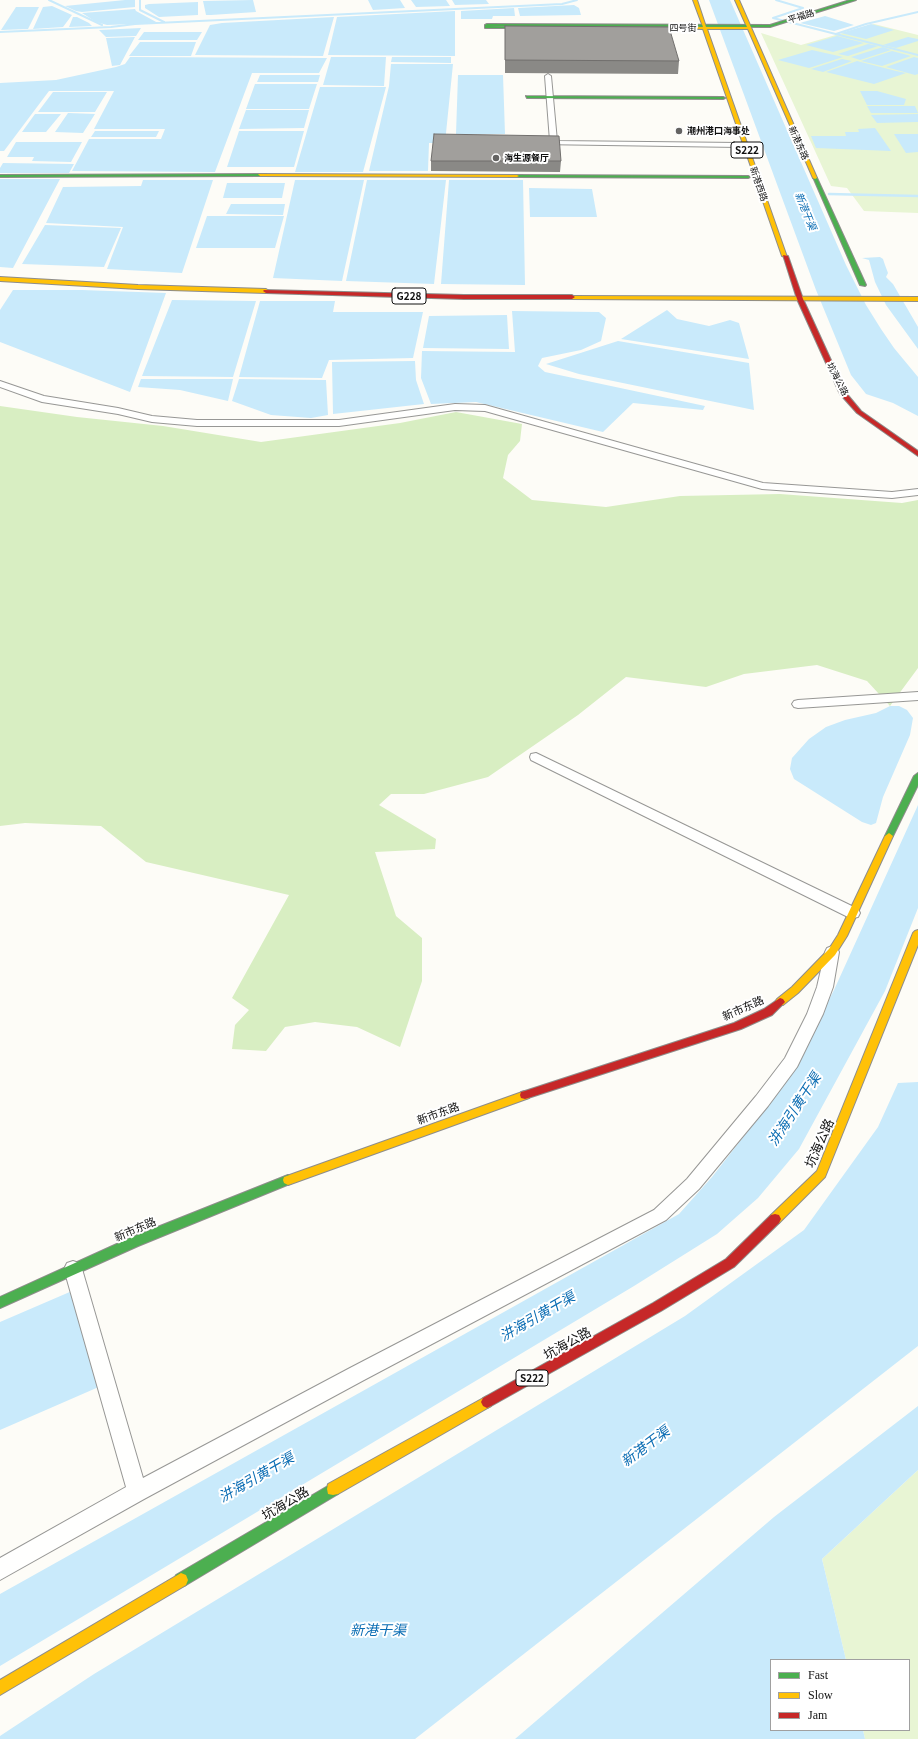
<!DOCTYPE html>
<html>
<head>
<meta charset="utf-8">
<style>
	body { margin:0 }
	#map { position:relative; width:918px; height:1739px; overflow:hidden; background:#fdfcf7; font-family:Georgia,serif }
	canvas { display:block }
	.legend { position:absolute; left:770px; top:1659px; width:140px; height:72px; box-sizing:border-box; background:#fff; border:1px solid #a0a0a0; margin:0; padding:5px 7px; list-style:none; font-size:12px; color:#111 }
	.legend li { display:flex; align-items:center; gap:8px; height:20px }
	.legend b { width:20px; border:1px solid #a0a0a0 }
</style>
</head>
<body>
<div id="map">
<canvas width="918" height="1739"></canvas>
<ul class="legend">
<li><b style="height:5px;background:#4caf50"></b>Fast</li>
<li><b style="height:5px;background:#ffc107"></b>Slow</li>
<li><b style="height:5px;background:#c62828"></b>Jam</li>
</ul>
</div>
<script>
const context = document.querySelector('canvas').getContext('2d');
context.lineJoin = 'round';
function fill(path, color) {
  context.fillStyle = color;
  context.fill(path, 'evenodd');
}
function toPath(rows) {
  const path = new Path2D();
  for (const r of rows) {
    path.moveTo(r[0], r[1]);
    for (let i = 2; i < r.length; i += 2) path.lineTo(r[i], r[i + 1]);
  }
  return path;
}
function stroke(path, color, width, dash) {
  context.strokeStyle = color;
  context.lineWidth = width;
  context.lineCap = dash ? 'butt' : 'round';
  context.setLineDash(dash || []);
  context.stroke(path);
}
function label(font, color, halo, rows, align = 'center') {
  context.font = font + ' Georgia,"Noto Sans SC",serif';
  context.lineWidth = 4;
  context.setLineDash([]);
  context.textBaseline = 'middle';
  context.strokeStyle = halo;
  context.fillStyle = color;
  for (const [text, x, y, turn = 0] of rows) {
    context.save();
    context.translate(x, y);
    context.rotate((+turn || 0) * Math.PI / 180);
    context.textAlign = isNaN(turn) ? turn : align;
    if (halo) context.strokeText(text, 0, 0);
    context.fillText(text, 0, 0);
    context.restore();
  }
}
fill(toPath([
	[874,24,918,35,918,213,864,211,847,188,831,186,761,33,801,45],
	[918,1470,918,1739,865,1739,863,1730,909,1730,909,1660,846,1660,822,1559]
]), '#e8f5d4');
fill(toPath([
	[0,406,77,417,163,426,261,442,400,423,456,412,522,424,520,441,508,455,503,478,532,500,606,507,680,496,780,494,902,503,918,500,918,668,890,706,867,681,817,665,744,674,706,687,626,677,578,715,488,777,424,794,391,794,379,805,436,839,435,849,375,852,396,916,422,938,422,981,400,1047,357,1027,315,1022,285,1027,266,1051,232,1049,235,1025,249,1010,232,998,289,895,146,862,101,826,25,823,0,826]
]), '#d8eec2');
fill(toPath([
	[125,0,135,0,135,7,82,12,76,11,65,6],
	[253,0,256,12,211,15,206,15,203,1],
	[368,0,400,0,405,8,373,10],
	[411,0,446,0,450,6,416,7],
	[452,0,486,0,489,4,455,5],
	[709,0,730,0,846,265,866,305,881,329,894,348,918,377,918,416,893,403,866,394,851,375,816,290],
	[198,2,198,15,159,17,145,8,145,5,149,4],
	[574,5,579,8,581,15,520,16,518,8],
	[52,6,72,15,63,27,33,29,43,7],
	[16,7,39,7,28,29,1,30],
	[514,8,515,16,493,16,492,19,461,19,461,11],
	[135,9,136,11,158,23,107,25,96,22,82,13],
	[455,11,455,56,328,55,337,17],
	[825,16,854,25,834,31,800,23],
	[73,17,77,17,89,23,92,26,69,27],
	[334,17,323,56,195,55,210,25,222,23],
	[871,24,894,30,866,39,841,33],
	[141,28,136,36,106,37,99,30],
	[144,32,202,32,197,40,138,40],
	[837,36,864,43,833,52,806,45],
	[135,37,120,65,112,66,106,38],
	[908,37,918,39,918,41,896,48,883,45],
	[140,42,196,42,191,56,129,56],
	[868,44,878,46,848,56,838,54],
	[883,47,891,50,860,60,851,57],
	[812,50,843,57,809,68,778,60],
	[892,51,911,56,882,66,861,61],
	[130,57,327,58,319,73,252,73,215,172,72,171,89,139,161,139,165,129,94,129,114,91,49,91,4,151,0,151,0,83,56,80,116,67,125,64],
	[331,57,386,57,384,86,323,85],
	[392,57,451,57,451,63,391,62],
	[914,57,918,58,918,74,915,75,886,67],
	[842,59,852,61,823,72,811,69],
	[857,61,896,71,906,73,874,84,826,72],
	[391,64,453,64,445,143,429,143,428,171,369,171,389,86],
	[260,75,320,75,318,82,257,82],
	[458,75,503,75,505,134,456,134],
	[255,84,317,84,309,109,246,109],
	[320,87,386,87,363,172,295,172],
	[860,91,877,91,906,99,904,105,867,105],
	[53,92,107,92,95,112,38,112],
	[867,106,915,106,918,113,871,113],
	[246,110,309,110,304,128,239,129],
	[68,113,95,114,83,133,55,132],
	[35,114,61,114,46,132,22,132],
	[918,114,918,122,877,123,871,115],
	[875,128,891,151,816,148,811,136,846,136,845,132,859,132,858,129],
	[95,131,159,131,156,137,91,137],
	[239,131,304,131,294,167,227,167],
	[894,134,918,134,918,152,906,153],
	[16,142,82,142,71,162,32,161,34,157,7,157],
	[3,163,74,164,69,173,0,173,0,168],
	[0,179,60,179,13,268,0,267],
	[143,180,213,180,182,273,107,269,123,227,46,223,63,187,141,186],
	[295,180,364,180,342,281,273,278],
	[367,180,446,180,434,284,346,281],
	[449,180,523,180,525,285,441,284],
	[227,183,285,183,282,198,223,198],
	[529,188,592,189,597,217,530,217],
	[231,204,285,204,283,215,226,214],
	[207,216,284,216,275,248,196,248],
	[45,225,121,228,104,267,22,264],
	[880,257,883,259,885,265,888,273,886,277,893,284,918,327,918,349,886,305,875,282,869,260,862,258],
	[13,290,82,290,166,293,130,392,0,342,0,310],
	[172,300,256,301,233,377,142,376],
	[260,301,335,301,333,312,423,312,413,358,329,360,322,378,239,377],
	[667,310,677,319,709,326,730,320,739,323,749,359,621,339],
	[512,311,599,312,606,318,601,341,581,350,542,358,538,366,545,372,705,406,703,410,633,403,603,432,476,402,431,404,421,378,422,351,515,352],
	[507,315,509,349,423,348,429,316],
	[618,341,749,363,754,410,579,374,546,364],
	[415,361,416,380,424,404,333,414,332,362],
	[141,379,233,379,228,401,180,390,138,387],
	[239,379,326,380,328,415,311,418,271,415,232,401],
	[890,706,899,706,907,710,913,718,910,735,883,797,876,823,871,825,862,822,794,779,790,769,792,758,809,739,826,727,845,720,876,713],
	[918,805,918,908,885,991,799,1149,758,1198,717,1234,634,1286,0,1666,0,1594,679,1214,712,1177,787,1081,834,990],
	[918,1082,918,1346,415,1739,0,1739,0,1736,94,1674,685,1316,804,1230,878,1127,898,1083],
	[72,1291,101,1386,0,1430,0,1322],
	[918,1406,918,1470,822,1559,846,1660,771,1660,771,1730,863,1730,865,1739,515,1739,774,1517]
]), '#c9eafb');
stroke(toPath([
	[49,0,102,25],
	[140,0,140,10,164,22],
	[776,0,803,8,773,18,918,55],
	[0,32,111,27,135,24,562,4,577,0],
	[836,34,866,24,918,12]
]), '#c9eafb', 2);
stroke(toPath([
	[829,194,918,196]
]), '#c9eafb', 2.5);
const street = toPath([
	[548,74,551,76,557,141,739,143,742,145,739,147,538,144,538,142,550,141,545,76,548,74],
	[0,381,44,396,118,408,152,416,197,420,339,420,455,404,485,405,763,483,892,492,918,489,918,495,892,498,762,489,485,411,455,410,339,426,197,426,152,422,118,414,42,402,0,387,0,381],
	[918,692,918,700,798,708,794,707,792,704,794,701,798,700,918,692],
	[536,753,858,909,860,913,858,917,853,918,848,917,531,760,530,757,531,754,536,753],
	[832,946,837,948,839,952,833,987,823,1014,797,1067,768,1106,699,1189,666,1220,364,1380,144,1499,0,1580,0,1558,126,1487,64,1269,67,1263,73,1261,79,1263,82,1269,143,1478,350,1368,654,1210,687,1179,756,1096,785,1058,807,1014,817,987,825,952,827,948,832,946]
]);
const fast = toPath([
	[850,0,856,0,770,27,489,26,535,28,485,28,485,25,487,24,770,25,850,0],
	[526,96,723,97,725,98,723,99,527,98,526,96],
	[262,174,260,176,0,177,0,175,262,174],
	[515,175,748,176,750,177,748,178,517,177,515,175],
	[813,177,817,178,866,285,865,286,860,285,813,177],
	[918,773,918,785,893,836,889,839,886,838,885,836,914,776,918,773],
	[288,1175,292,1177,293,1180,292,1183,138,1246,0,1308,0,1297,130,1238,288,1175],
	[333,1483,338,1484,339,1489,338,1494,186,1585,181,1587,176,1585,174,1580,176,1575,333,1483]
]);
const slow = toPath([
	[693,0,697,0,706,27,747,27,735,0,739,0,817,178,815,179,813,178,748,29,707,29,787,257,782,256,703,29,641,28,703,27,693,0],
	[258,174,517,175,519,176,517,177,260,176,258,174],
	[0,277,138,285,266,289,269,291,266,293,138,289,0,281,0,277],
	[570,296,918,297,918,301,572,299,569,297,570,296],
	[889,833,893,836,847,936,835,955,798,993,783,1005,777,1005,775,1002,777,999,792,987,829,949,838,935,885,836,889,833],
	[918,930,918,945,825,1177,779,1223,775,1224,771,1223,769,1219,771,1215,817,1171,913,933,915,931,918,930],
	[525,1091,529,1092,530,1095,529,1098,288,1185,284,1183,283,1180,284,1177,525,1091],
	[487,1396,491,1398,493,1402,491,1406,338,1494,333,1495,328,1494,327,1489,328,1484,487,1396],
	[181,1573,186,1575,188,1580,186,1585,0,1695,0,1680,181,1573]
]);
const jam = toPath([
	[783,255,788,256,803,299,846,393,861,411,918,451,918,456,857,413,840,394,797,299,783,255],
	[264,290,464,295,572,295,575,297,572,299,464,299,266,293,263,291,264,290],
	[780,998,783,999,785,1002,772,1015,741,1029,525,1099,521,1098,520,1095,521,1092,525,1091,734,1023,764,1009,780,998],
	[775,1214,779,1215,781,1219,779,1223,734,1267,661,1311,491,1406,487,1408,483,1406,481,1402,483,1398,653,1303,726,1259,771,1215,775,1214]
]);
stroke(street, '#979795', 2);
stroke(fast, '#8e8d8b', 2);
stroke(slow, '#8e8d8b', 2);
stroke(jam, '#8e8d8b', 2);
fill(street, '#fffffe');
fill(fast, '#4caf50');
fill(slow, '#ffc107');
fill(jam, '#c62828');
fill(toPath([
	[505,26,679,61,678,74,505,73],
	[431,161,561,161,560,172,431,171]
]), '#8a8986');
const building = toPath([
	[505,26,669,27,679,61,505,60,505,26],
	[434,134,559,136,561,161,431,161,434,134]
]);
fill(building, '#a19f9c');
stroke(building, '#716f6d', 1);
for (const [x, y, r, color] of [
	[679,131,4,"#646362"],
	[496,158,4,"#646362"]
]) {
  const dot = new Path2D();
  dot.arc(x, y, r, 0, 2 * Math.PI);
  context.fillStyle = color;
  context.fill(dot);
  stroke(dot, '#fff', 1.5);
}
label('9px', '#111', '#fff', [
	["平福路",801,16,-17],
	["四号街",683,28],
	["新港东路",799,143,66],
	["新港西路",759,184,71],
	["坑海公路",838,379,63]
]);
label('bold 9px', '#111', '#fff', [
	["潮州港口海事处",687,131],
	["海生源餐厅",504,158]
], 'left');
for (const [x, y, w] of [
	[747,150,32],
	[409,296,34],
	[532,1378,32]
]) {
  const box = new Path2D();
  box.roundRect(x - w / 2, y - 8, w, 16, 3);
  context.fillStyle = '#fff';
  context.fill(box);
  stroke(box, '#111', 1);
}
label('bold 10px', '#111', null, [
	["S222",747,150],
	["G228",409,296],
	["S222",532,1378]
]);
label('italic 10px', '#096cb3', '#fff', [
	["新港干渠",806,211,68]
]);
label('11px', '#111', '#fff', [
	["新市东路",743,1008,-24],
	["新市东路",438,1113,-20],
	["新市东路",135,1229,-23]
]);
label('13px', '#111', '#fff', [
	["坑海公路",819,1143,-66],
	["坑海公路",567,1343,-29],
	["坑海公路",285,1503,-31]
]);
label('italic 14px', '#096cb3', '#fff', [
	["汫海引黄干渠",794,1109,-57],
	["汫海引黄干渠",537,1316,-30],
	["新港干渠",645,1446,-37],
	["汫海引黄干渠",256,1477,-30],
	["新港干渠",378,1630]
]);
</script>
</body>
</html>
